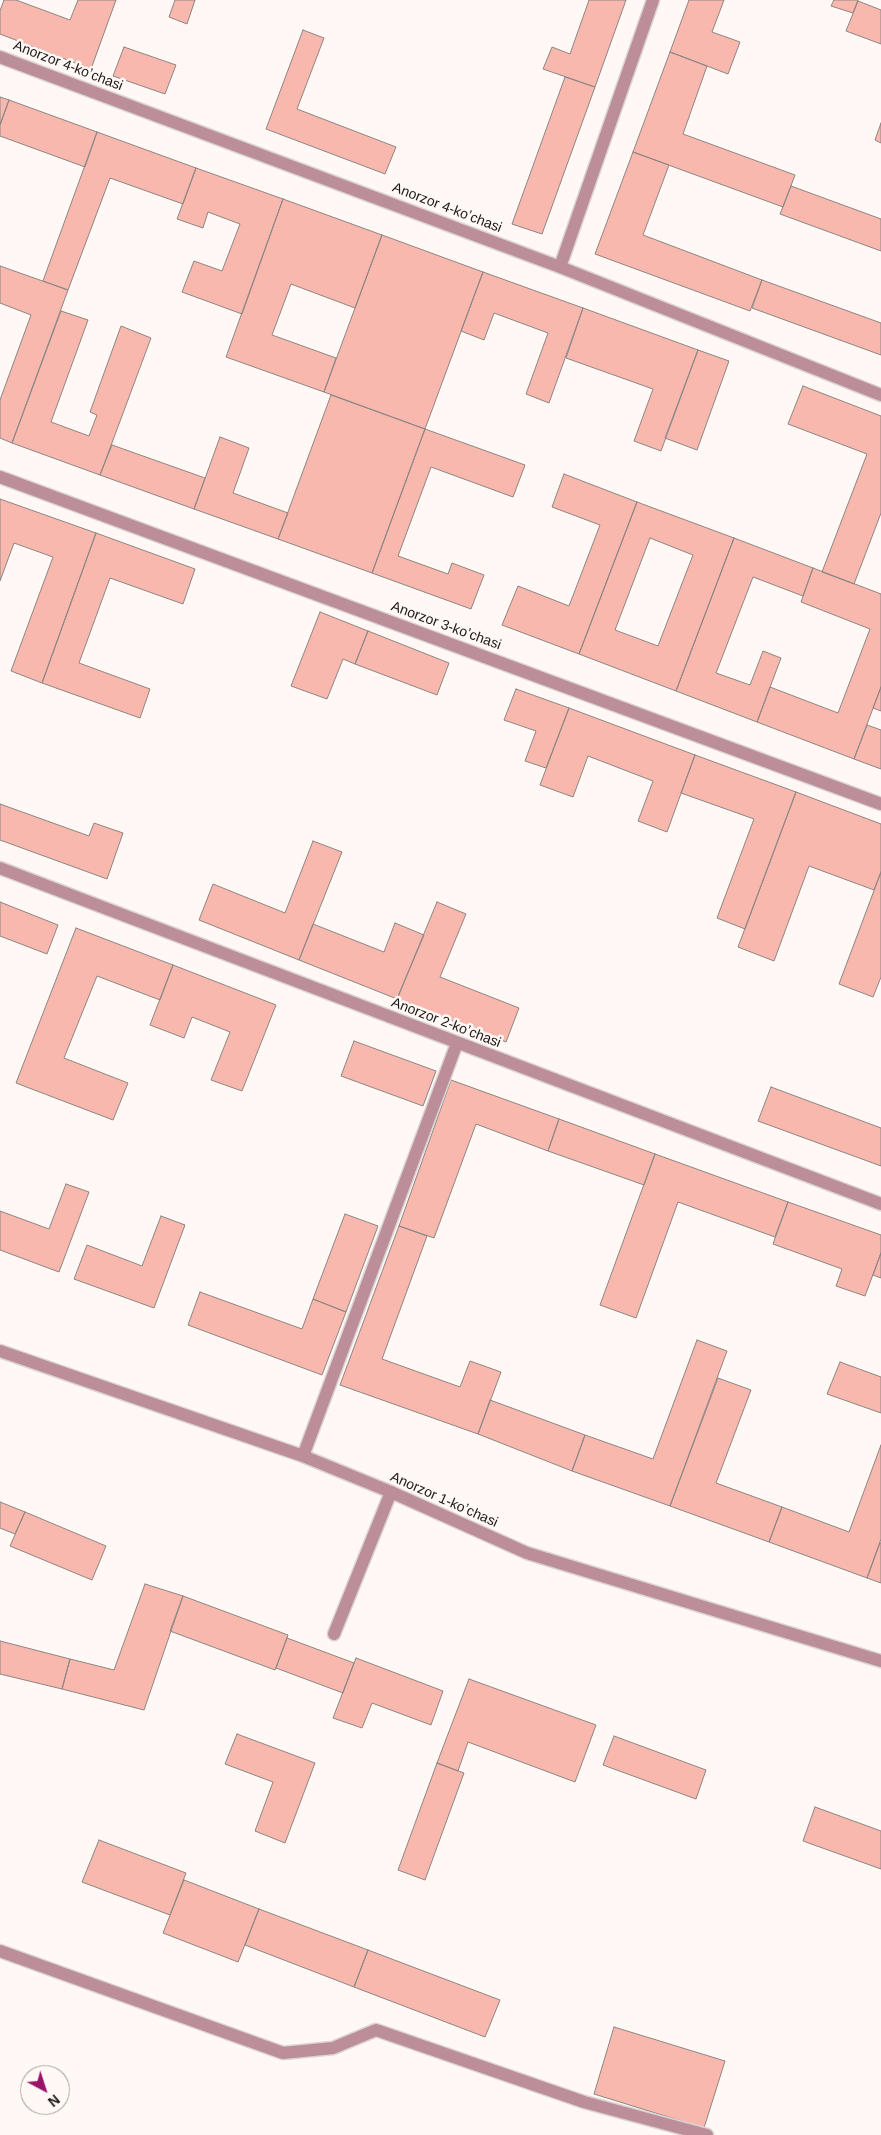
<!DOCTYPE html>
<html>
<head>
<meta charset="utf-8">
<style>
	body { margin:0 }
	#map { position:relative; width:881px; height:2135px; overflow:hidden; background:#fff8f5; font-family:Arial,sans-serif }
	canvas { display:block }
	.north { position:absolute; left:20px; top:2065px; width:50px; height:50px; box-sizing:border-box; background:#fff8f5; border:1px solid #a49f9d; border-radius:50%; rotate:140deg; font-size:14px; font-weight:700; line-height:20px; text-align:center; color:#1c1918 }
	.north::after { content:''; display:block; margin:auto; width:18px; height:22px; background:#991468; clip-path:polygon(50% 0,100% 100%,50% 72%,0 100%) }
</style>
</head>
<body>
<div id="map">
<canvas width="881" height="2135"></canvas>
<div class="north">N</div>
</div>
<script>
const context = document.querySelector('canvas').getContext('2d');
context.lineJoin = 'round';
function fill(path, color) {
  context.fillStyle = color;
  context.fill(path, 'evenodd');
}
function toPath(rows) {
  const path = new Path2D();
  for (const r of rows) {
    path.moveTo(r[0], r[1]);
    for (let i = 2; i < r.length; i += 2) path.lineTo(r[i], r[i + 1]);
  }
  return path;
}
function stroke(path, color, width, dash) {
  context.strokeStyle = color;
  context.lineWidth = width;
  context.lineCap = dash ? 'butt' : 'round';
  context.setLineDash(dash || []);
  context.stroke(path);
}
function label(font, color, halo, rows, align = 'center') {
  context.font = font + ' Arial,sans-serif';
  context.lineWidth = 5;
  context.setLineDash([]);
  context.textBaseline = 'middle';
  context.strokeStyle = halo;
  context.fillStyle = color;
  for (const [text, x, y, turn = 0] of rows) {
    context.save();
    context.translate(x, y);
    context.rotate((+turn || 0) * Math.PI / 180);
    context.textAlign = isNaN(turn) ? turn : align;
    if (halo) context.strokeText(text, 0, 0);
    context.fillText(text, 0, 0);
    context.restore();
  }
}
const building = toPath([
	[4,0,16,0,70,20,78,0,116,0,91,69,0,34,0,11,4,0],
	[175,0,195,0,187,24,169,17,175,0],
	[589,0,626,0,595,87,543,69,552,47,570,54,589,0],
	[689,0,724,0,712,32,740,42,728,74,670,52,689,0],
	[834,0,858,0,853,13,831,6,834,0],
	[858,1,881,10,881,44,846,31,858,1],
	[303,30,324,38,297,109,396,147,385,174,266,129,303,30],
	[124,47,176,65,165,94,113,76,124,47],
	[670,52,707,66,683,134,795,175,783,207,633,152,670,52],
	[565,77,595,87,542,234,512,224,565,77],
	[0,97,9,100,0,125,0,97],
	[9,100,97,132,85,167,0,136,0,125,9,100],
	[881,123,881,143,875,140,881,123],
	[97,132,196,168,183,204,110,178,68,290,43,281,97,132],
	[633,152,669,165,643,235,762,280,750,311,595,254,633,152],
	[196,168,283,199,242,314,182,292,194,261,222,271,240,224,208,212,203,228,177,219,196,168],
	[791,186,881,219,881,251,780,214,791,186],
	[283,199,382,235,355,308,291,284,272,335,336,358,324,392,226,357,283,199],
	[382,235,483,272,425,429,324,392,382,235],
	[0,266,68,290,12,443,0,438,0,400,31,315,0,303,0,266],
	[483,272,583,308,549,403,526,394,548,333,494,313,484,340,461,331,483,272],
	[762,280,881,323,881,355,752,308,762,280],
	[583,308,698,350,661,451,634,441,653,389,566,358,583,308],
	[61,311,88,320,51,422,89,436,97,415,90,412,121,326,151,338,100,475,12,443,61,311],
	[698,350,729,361,697,450,665,438,698,350],
	[803,386,881,416,881,513,854,584,822,572,867,454,788,424,803,386],
	[331,395,425,429,372,573,278,539,331,395],
	[425,429,525,465,513,497,431,467,398,556,448,574,452,563,484,575,471,609,372,573,425,429],
	[220,437,249,448,233,493,288,513,278,539,194,509,220,437],
	[112,445,205,478,194,509,100,475,112,445],
	[564,474,637,502,579,654,502,625,518,586,569,606,600,525,552,507,564,474],
	[0,499,96,533,42,683,11,671,53,557,14,543,0,581,0,499],
	[637,502,734,538,676,691,579,654,637,502],
	[650,538,693,555,658,646,615,630,650,538],
	[96,533,195,569,183,604,110,578,79,663,150,689,140,718,42,683,96,533],
	[734,538,813,568,803,596,753,577,716,673,750,685,763,651,781,658,757,722,676,691,734,538],
	[813,568,881,594,881,687,854,759,757,722,770,687,838,713,870,629,801,602,813,568],
	[320,612,368,631,355,664,343,659,327,699,291,686,320,612],
	[368,631,449,663,437,695,355,664,368,631],
	[881,687,881,711,873,708,881,687],
	[516,689,569,708,546,768,525,761,536,731,504,720,516,689],
	[569,708,695,755,667,832,638,821,653,781,588,756,573,797,540,785,569,708],
	[867,725,881,730,881,769,854,759,867,725],
	[695,755,796,792,745,929,717,918,754,819,681,793,695,755],
	[796,792,881,824,881,872,874,890,809,866,774,961,738,947,796,792],
	[0,804,89,836,94,823,123,833,107,879,0,840,0,804],
	[313,841,342,852,299,960,199,920,213,884,285,913,313,841],
	[881,872,881,977,873,997,839,984,881,872],
	[0,902,58,925,47,954,0,936,0,902],
	[437,902,466,914,440,977,519,1008,506,1042,397,999,437,902],
	[395,923,424,935,397,999,299,960,313,924,384,952,395,923],
	[76,928,173,965,160,1000,97,976,64,1058,128,1083,113,1120,16,1083,76,928],
	[173,965,276,1005,242,1091,211,1080,230,1032,192,1017,184,1038,150,1025,173,965],
	[354,1041,436,1071,423,1106,341,1076,354,1041],
	[451,1080,559,1119,548,1151,476,1124,434,1238,399,1226,451,1080],
	[771,1087,881,1128,881,1166,758,1121,771,1087],
	[559,1119,655,1154,644,1185,548,1151,559,1119],
	[655,1154,788,1202,775,1237,678,1202,636,1318,600,1305,655,1154],
	[66,1184,89,1192,59,1272,0,1250,0,1211,49,1229,66,1184],
	[788,1202,881,1235,881,1253,865,1296,836,1286,842,1269,773,1244,788,1202],
	[345,1214,378,1226,346,1312,313,1299,345,1214],
	[161,1216,185,1225,154,1308,74,1279,87,1245,142,1266,161,1216],
	[399,1226,427,1236,382,1359,460,1387,470,1361,501,1372,478,1434,340,1385,399,1226],
	[881,1253,881,1278,873,1275,881,1253],
	[200,1292,302,1329,313,1299,346,1312,322,1375,188,1325,200,1292],
	[697,1340,727,1351,670,1506,572,1471,585,1435,653,1459,697,1340],
	[840,1362,881,1377,881,1413,827,1394,840,1362],
	[718,1378,751,1390,716,1483,782,1507,769,1542,670,1506,718,1378],
	[490,1400,585,1435,572,1471,478,1434,490,1400],
	[881,1445,881,1539,867,1578,769,1542,782,1507,849,1532,881,1445],
	[0,1502,25,1512,15,1534,0,1528,0,1502],
	[25,1512,106,1546,92,1580,10,1546,25,1512],
	[880,1543,881,1543,881,1583,867,1578,880,1543],
	[145,1584,183,1596,144,1710,62,1689,70,1659,114,1670,145,1584],
	[183,1596,288,1635,275,1670,170,1631,183,1596],
	[287,1638,354,1663,343,1693,276,1668,287,1638],
	[0,1641,70,1659,62,1689,0,1674,0,1641],
	[356,1658,443,1691,431,1725,372,1703,362,1728,333,1718,356,1658],
	[469,1679,596,1725,575,1782,468,1742,458,1771,437,1763,469,1679],
	[237,1734,315,1763,285,1843,255,1831,273,1782,225,1764,237,1734],
	[614,1736,706,1770,696,1799,603,1765,614,1736],
	[437,1763,464,1773,425,1880,398,1870,437,1763],
	[815,1807,881,1831,881,1869,803,1841,815,1807],
	[99,1840,186,1873,170,1915,82,1882,99,1840],
	[184,1880,259,1909,238,1962,163,1933,184,1880],
	[259,1909,368,1950,354,1987,245,1945,259,1909],
	[368,1950,500,2000,485,2037,354,1987,368,1950],
	[614,2027,725,2061,704,2128,594,2094,614,2027]
]);
fill(building, '#f9b8ad');
stroke(building, '#8c8584', 1);
const lane = toPath([
	[334,1634,391,1492]
]);
const street = toPath([
	[0,57,560,267,881,395],
	[560,267,653,0],
	[0,477,881,804],
	[0,868,881,1204],
	[0,1351,303,1456,391,1492,527,1553,881,1661],
	[303,1456,457,1043],
	[0,1951,283,2053,333,2048,376,2030,584,2102,707,2135]
]);
stroke(lane, '#dbd4d2', 15);
stroke(street, '#dbd4d2', 15);
stroke(lane, '#bc8e99', 12);
stroke(street, '#bc8e99', 12);
label('14px', '#1c1918', '#fff8f5', [
	["Аnorzor 4-koʼchasi",68,66,21],
	["Аnorzor 4-koʼchasi",447,208,21],
	["Аnorzor 3-koʼchasi",446,626,20],
	["Аnorzor 2-koʼchasi",446,1023,21],
	["Аnorzor 1-koʼchasi",444,1500,24]
]);
</script>
</body>
</html>
